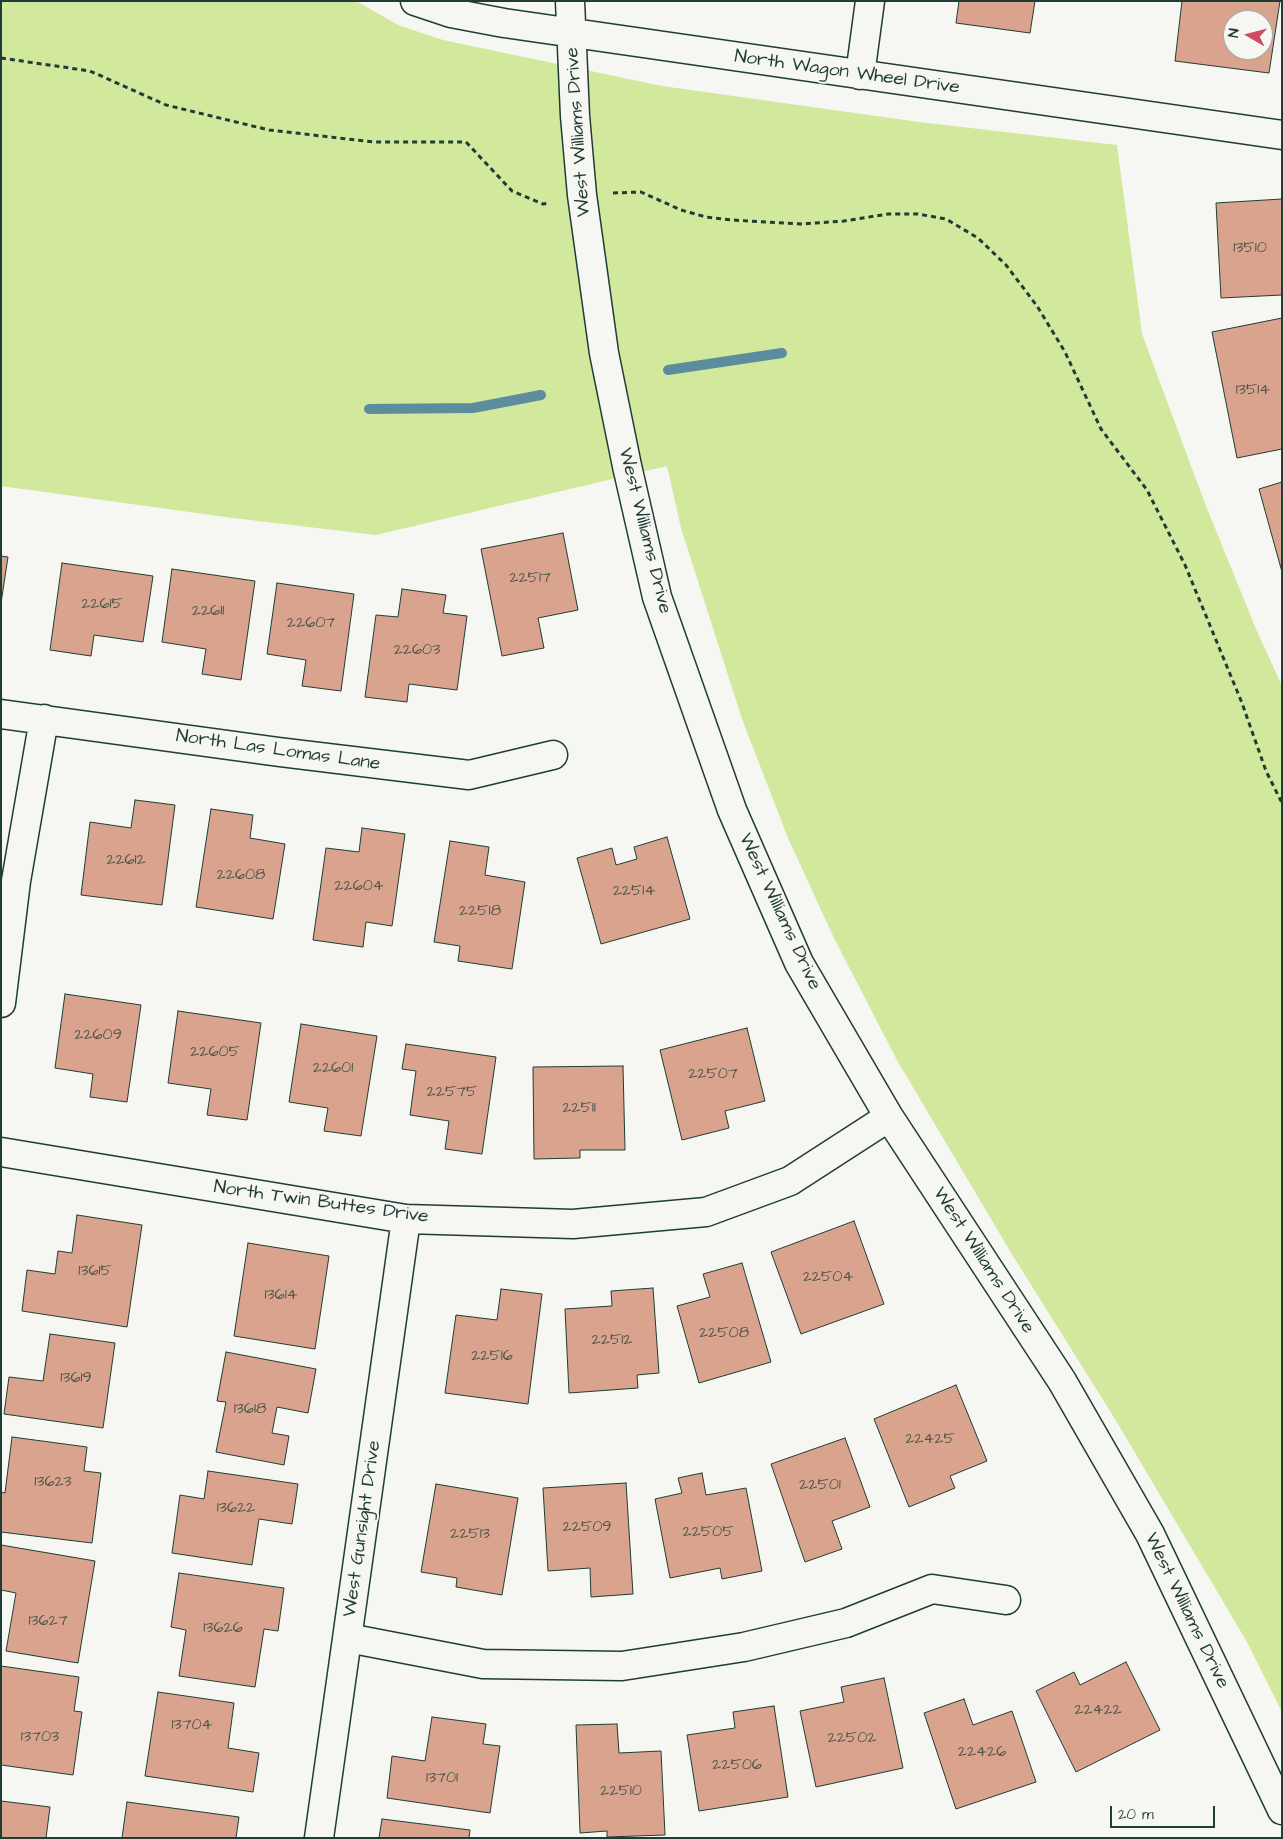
<!DOCTYPE html>
<html>
<head>
<meta charset="utf-8">
<style>
	body { margin:0 }
	#map { position:relative; width:1283px; height:1839px; overflow:hidden; background:#f6f6f2; font-family:"Architects Daughter",sans-serif }
	canvas { display:block }
	.frame { position:absolute; inset:0; border:2px solid #1f3d34; pointer-events:none }
	.north { position:absolute; left:1223px; top:10px; width:50px; height:50px; box-sizing:border-box; background:#f6f6f2; border:1px solid #a0aca6; border-radius:50%; rotate:278deg; font-size:14px; font-weight:700; line-height:20px; text-align:center; color:#1f3d34 }
	.north::after { content:''; display:block; margin:auto; width:18px; height:22px; background:#d1495b; clip-path:polygon(50% 0,100% 100%,50% 72%,0 100%) }
	.scale { position:absolute; left:1110px; top:1806px; width:105px; height:22px; box-sizing:border-box; border:2px solid #1f3d34; border-top:0; padding-left:6px; font-size:15px; line-height:18px; white-space:nowrap; color:#1f3d34; -webkit-text-stroke:4px #f6f6f2; paint-order:stroke }
</style>
</head>
<body>
<div id="map">
<canvas width="1283" height="1839"></canvas>
<div class="frame"></div>
<div class="north">N</div>
<div class="scale">20 m</div>
</div>
<script>
const context = document.querySelector('canvas').getContext('2d');
context.lineJoin = 'round';
function fill(path, color) {
  context.fillStyle = color;
  context.fill(path, 'evenodd');
}
function toPath(rows) {
  const path = new Path2D();
  for (const r of rows) {
    path.moveTo(r[0], r[1]);
    for (let i = 2; i < r.length; i += 2) path.lineTo(r[i], r[i + 1]);
  }
  return path;
}
function stroke(path, color, width, dash) {
  context.strokeStyle = color;
  context.lineWidth = width;
  context.lineCap = dash ? 'butt' : 'round';
  context.setLineDash(dash || []);
  context.stroke(path);
}
function label(font, color, halo, rows, align = 'center') {
  context.font = font + ' "Architects Daughter",sans-serif';
  context.lineWidth = 4;
  context.setLineDash([]);
  context.textBaseline = 'middle';
  context.strokeStyle = halo;
  context.fillStyle = color;
  for (const [text, x, y, turn = 0] of rows) {
    context.save();
    context.translate(x, y);
    context.rotate((+turn || 0) * Math.PI / 180);
    context.textAlign = isNaN(turn) ? turn : align;
    if (halo) context.strokeText(text, 0, 0);
    context.fillText(text, 0, 0);
    context.restore();
  }
}
fill(toPath([
	[1,1,356,1,398,25,443,40,662,86,919,122,1117,145,1142,334,1204,501,1256,629,1282,686,1282,1712,1247,1642,1115,1419,1013,1256,898,1062,834,938,788,838,742,719,681,528,667,466,376,535,233,518,1,486]
]), '#d1e89d');
stroke(toPath([
	[668,370,782,353],
	[369,409,473,408,541,395]
]), '#5c8d9e', 10);
const building = toPath([
	[959,1,1035,1,1030,33,956,23,959,1],
	[1182,1,1280,1,1269,73,1175,61,1182,1],
	[1233,20,1263,20,1263,50,1233,50,1233,20],
	[1282,199,1282,295,1221,298,1216,203,1282,199],
	[1282,318,1282,449,1237,458,1212,332,1282,318],
	[1282,482,1282,572,1259,489,1282,482],
	[563,533,578,610,538,618,544,648,502,656,481,549,563,533],
	[1,556,8,557,1,603,1,556],
	[62,563,153,576,143,642,94,635,91,656,50,650,62,563],
	[172,569,255,581,241,680,202,674,206,649,162,642,172,569],
	[277,583,354,594,341,691,302,686,306,660,267,654,277,583],
	[402,589,446,595,443,613,467,616,457,690,409,684,407,702,365,697,376,615,398,617,402,589],
	[135,800,175,805,162,905,81,895,90,822,131,828,135,800],
	[211,809,253,815,250,838,285,844,273,919,196,907,211,809],
	[362,828,405,834,392,926,366,922,363,947,313,940,326,848,359,852,362,828],
	[667,837,690,919,601,944,577,858,612,848,616,865,637,859,634,847,667,837],
	[450,841,489,847,485,875,525,882,512,969,458,961,460,946,434,942,450,841],
	[65,994,141,1005,127,1102,90,1097,93,1074,55,1068,65,994],
	[178,1011,261,1023,247,1120,207,1115,211,1089,168,1083,178,1011],
	[301,1024,377,1036,361,1136,324,1131,328,1108,289,1102,301,1024],
	[747,1028,765,1101,725,1111,729,1128,682,1140,660,1050,747,1028],
	[406,1044,496,1057,482,1154,445,1149,449,1121,410,1115,416,1071,402,1069,406,1044],
	[623,1066,625,1150,580,1150,580,1158,534,1159,533,1067,623,1066],
	[77,1215,142,1225,127,1327,22,1311,27,1270,55,1274,58,1251,72,1253,77,1215],
	[854,1221,884,1304,801,1334,771,1252,854,1221],
	[248,1243,329,1256,315,1349,234,1336,248,1243],
	[742,1263,771,1362,699,1383,677,1306,710,1297,703,1274,742,1263],
	[653,1288,659,1373,637,1375,638,1388,569,1393,565,1309,612,1306,611,1291,653,1288],
	[501,1289,542,1294,528,1404,445,1393,456,1315,497,1320,501,1289],
	[50,1334,115,1343,103,1428,4,1414,9,1377,43,1381,50,1334],
	[226,1352,316,1369,308,1413,277,1407,272,1433,289,1436,284,1465,216,1452,226,1402,217,1401,226,1352],
	[956,1385,987,1461,950,1476,955,1488,909,1507,874,1419,956,1385],
	[12,1437,87,1447,84,1471,101,1473,92,1543,1,1532,1,1492,5,1493,12,1437],
	[845,1438,870,1507,832,1521,842,1549,805,1562,771,1464,845,1438],
	[208,1471,298,1484,292,1524,259,1519,252,1565,172,1553,180,1495,204,1499,208,1471],
	[702,1473,706,1495,746,1488,762,1571,722,1579,720,1568,670,1578,655,1499,682,1493,678,1478,702,1473],
	[626,1483,633,1594,591,1597,590,1568,548,1571,543,1488,626,1483],
	[436,1484,518,1498,502,1595,456,1587,457,1578,421,1572,436,1484],
	[1,1545,95,1561,78,1663,6,1651,16,1593,1,1590,1,1545],
	[179,1573,284,1588,278,1631,264,1629,255,1687,179,1676,186,1630,171,1627,179,1573],
	[1126,1662,1160,1730,1076,1772,1036,1691,1074,1672,1080,1685,1126,1662],
	[1,1666,79,1677,74,1711,82,1712,73,1775,1,1765,1,1666],
	[884,1678,903,1768,816,1787,800,1711,844,1702,841,1687,884,1678],
	[158,1692,234,1703,228,1748,259,1753,253,1792,145,1776,158,1692],
	[964,1699,973,1725,1012,1711,1036,1782,956,1809,924,1713,964,1699],
	[774,1706,788,1797,699,1811,687,1735,735,1728,733,1712,774,1706],
	[432,1717,486,1724,483,1744,500,1746,490,1813,387,1798,392,1756,425,1761,432,1717],
	[617,1724,619,1753,661,1751,665,1835,607,1837,607,1831,580,1833,576,1725,617,1724],
	[1,1801,50,1807,46,1838,1,1838,1,1801],
	[127,1802,239,1817,236,1838,122,1838,127,1802],
	[382,1819,470,1830,469,1838,379,1838,382,1819]
]);
fill(building, '#d9a38e');
stroke(building, '#1f3d34', 1);
const street = toPath([
	[415,1,451,13,504,23,1282,135],
	[570,1,575,116,582,195,604,353,627,466,657,597,732,810,799,963,889,1117,1062,1381,1150,1534,1282,1810],
	[860,75,870,1],
	[1,714,279,752,469,775,553,755],
	[1,1003,16,881,44,719],
	[1,1152,406,1219,573,1224,706,1212,790,1181,889,1117],
	[348,1638,483,1664,622,1666,744,1647,846,1623,932,1589,1006,1600],
	[319,1838,406,1219]
]);
stroke(street, '#1f3d34', 31);
stroke(toPath([
	[1,58,90,71,166,105,269,130,374,142,466,142,512,191,543,204,550,203],
	[613,193,641,192,681,210,706,217,732,220,802,224,844,221,888,214,918,214,946,219,978,238,1006,265,1037,306,1065,352,1101,429,1147,490,1185,565,1242,703,1266,771,1282,803]
]), '#1f3d34', 3, [5, 4]);
stroke(street, '#f6f6f2', 28);
label('16px', '#4e564a', null, [
	["13510",1250,249],
	["13514",1253,391],
	["22517",530,579],
	["22615",102,605],
	["22611",208,612],
	["22607",311,624],
	["22603",417,651],
	["22612",126,861],
	["22608",241,876],
	["22604",359,887],
	["22514",634,892],
	["22518",480,912],
	["22609",98,1036],
	["22605",215,1053],
	["22601",333,1069],
	["22507",713,1075],
	["22575",452,1093],
	["22511",579,1109],
	["13615",95,1272],
	["22504",828,1278],
	["13614",281,1296],
	["22508",724,1334],
	["22512",612,1341],
	["22516",492,1357],
	["13619",76,1379],
	["13618",250,1410],
	["22425",930,1440],
	["13623",53,1483],
	["22501",820,1486],
	["13622",236,1509],
	["22509",587,1528],
	["22505",708,1533],
	["22513",470,1535],
	["13627",48,1622],
	["13626",223,1629],
	["22422",1098,1711],
	["13704",192,1726],
	["13703",40,1738],
	["22502",852,1739],
	["22426",982,1753],
	["22506",737,1766],
	["13701",442,1779],
	["22510",621,1792]
]);
label('19px', '#1f3d34', '#f6f6f2', [
	["North Wagon Wheel Drive",847,73,8],
	["West Williams Drive",579,132,-94],
	["West Williams Drive",644,531,76],
	["North Las Lomas Lane",278,751,8],
	["West Williams Drive",779,912,65],
	["North Twin Buttes Drive",321,1203,8],
	["West Williams Drive",983,1261,57],
	["West Gunsight Drive",363,1529,-82],
	["West Williams Drive",1186,1611,64]
]);
</script>
</body>
</html>
